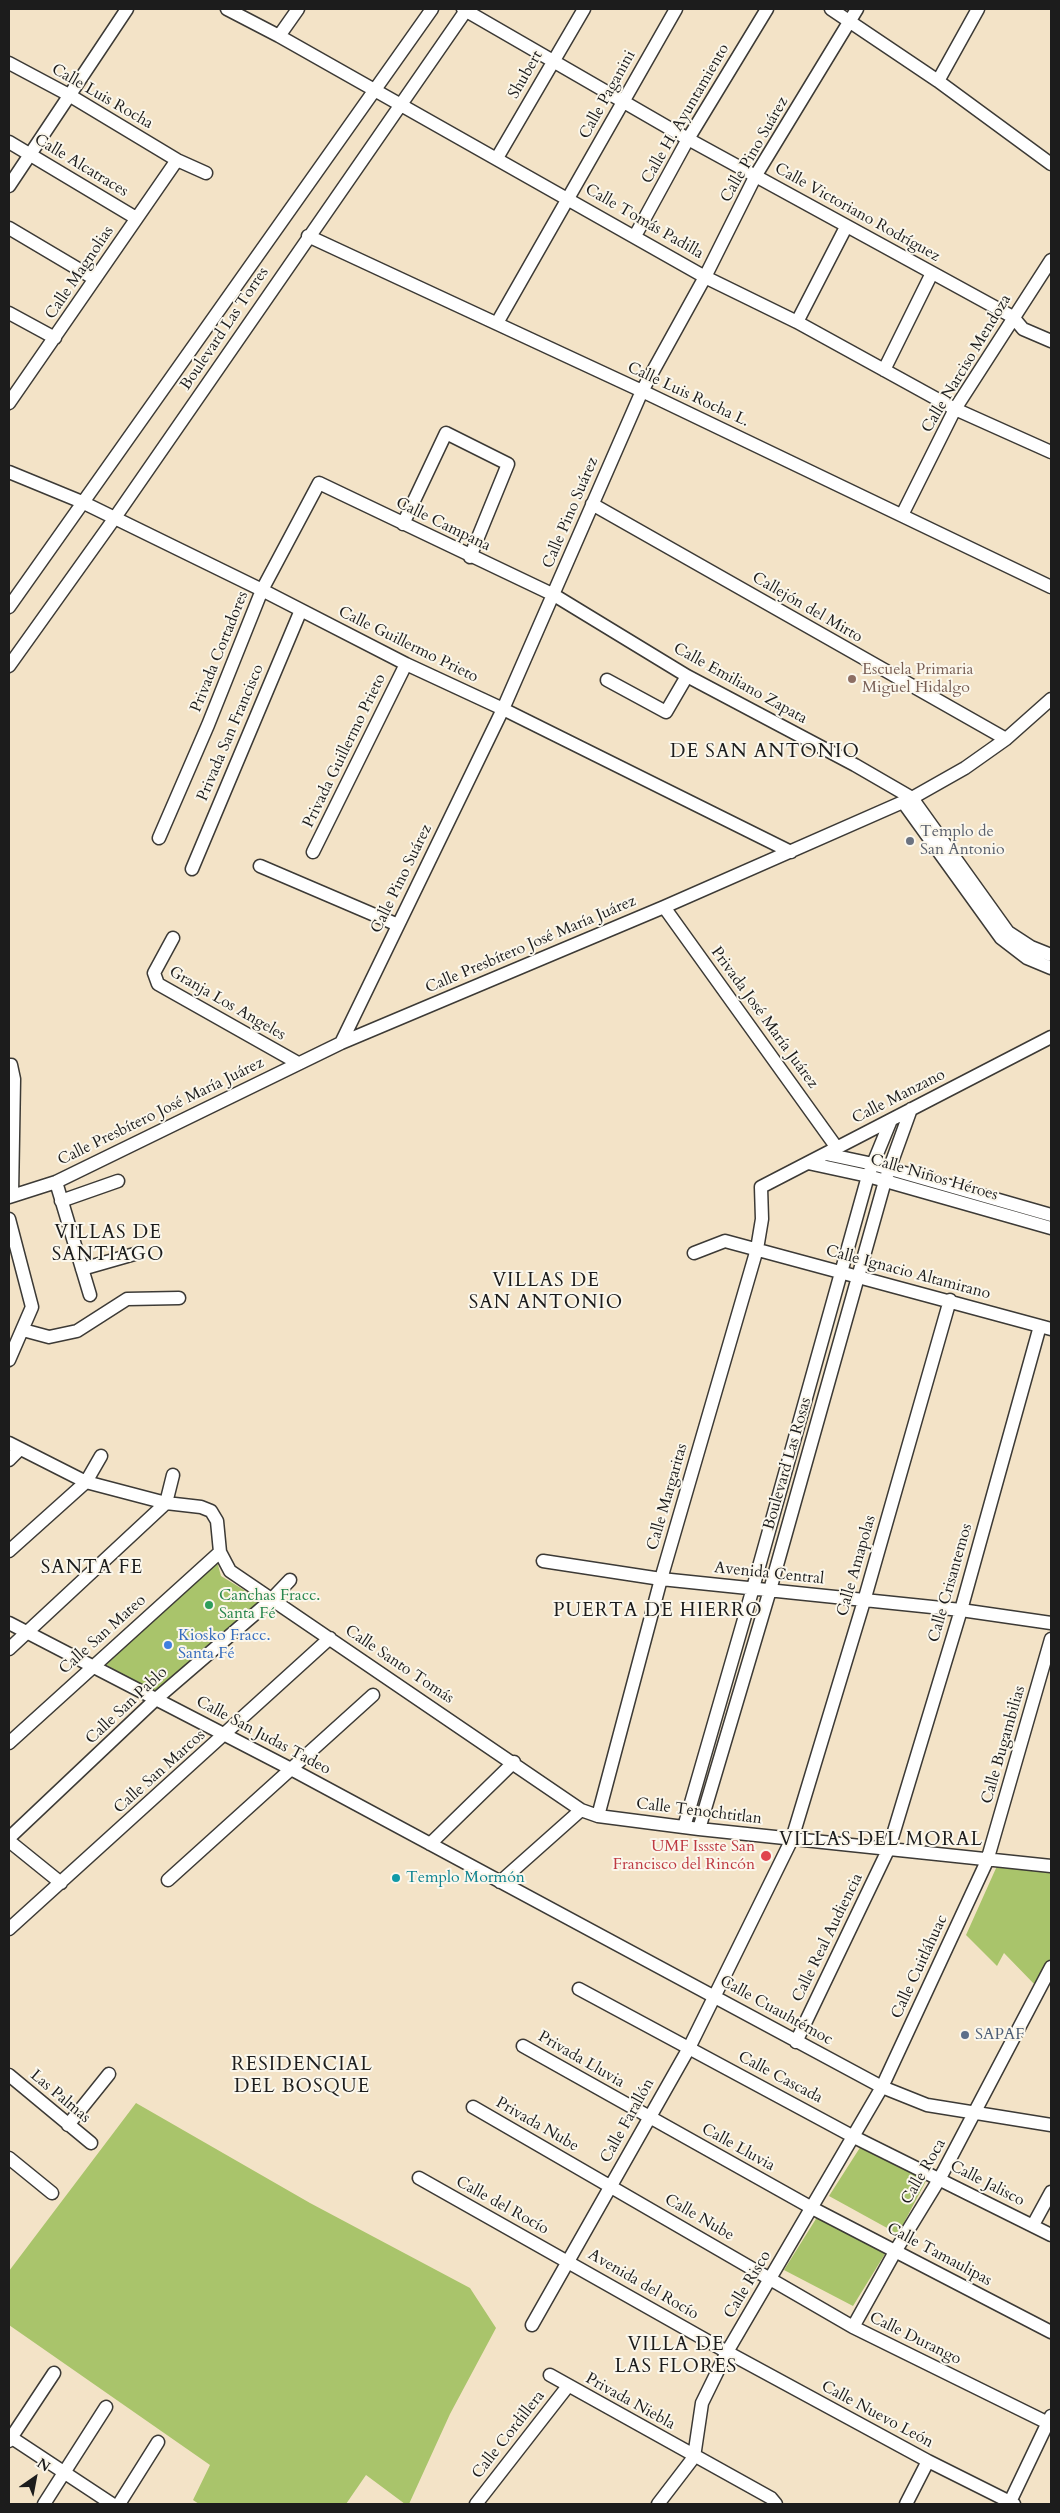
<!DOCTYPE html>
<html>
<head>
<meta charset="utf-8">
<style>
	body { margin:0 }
	#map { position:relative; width:1060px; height:2513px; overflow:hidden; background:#f3e3c7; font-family:Cardo,serif }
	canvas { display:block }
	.frame { position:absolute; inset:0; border:10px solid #1c1c1c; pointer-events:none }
	.north { position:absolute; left:10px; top:2453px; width:50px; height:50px; -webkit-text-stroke:4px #fbf7ec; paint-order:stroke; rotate:33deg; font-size:14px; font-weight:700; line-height:20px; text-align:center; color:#1c1c1c }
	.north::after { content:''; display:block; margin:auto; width:18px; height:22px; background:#1c1c1c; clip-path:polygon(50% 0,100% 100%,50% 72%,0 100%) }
</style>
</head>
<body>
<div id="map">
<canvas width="1060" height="2513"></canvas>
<div class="frame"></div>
<div class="north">N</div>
</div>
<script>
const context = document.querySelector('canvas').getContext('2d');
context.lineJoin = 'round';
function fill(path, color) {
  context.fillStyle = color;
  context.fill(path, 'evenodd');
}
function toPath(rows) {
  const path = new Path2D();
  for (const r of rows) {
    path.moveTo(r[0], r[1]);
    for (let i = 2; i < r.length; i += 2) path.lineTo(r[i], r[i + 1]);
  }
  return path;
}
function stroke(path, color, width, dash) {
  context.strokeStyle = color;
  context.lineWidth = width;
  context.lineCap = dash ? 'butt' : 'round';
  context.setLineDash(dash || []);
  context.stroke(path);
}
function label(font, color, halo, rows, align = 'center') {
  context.font = font + ' Cardo,serif';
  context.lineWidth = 4;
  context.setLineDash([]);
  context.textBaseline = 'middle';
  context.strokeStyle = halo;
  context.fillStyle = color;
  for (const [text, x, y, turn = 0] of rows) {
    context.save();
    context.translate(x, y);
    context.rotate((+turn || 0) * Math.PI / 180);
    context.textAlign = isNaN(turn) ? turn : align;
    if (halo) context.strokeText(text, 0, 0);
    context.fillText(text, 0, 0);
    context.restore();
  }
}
fill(toPath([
	[214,1561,218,1565,221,1576,262,1601,157,1694,103,1663],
	[997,1866,1051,1870,1051,1959,1037,1987,1004,1953,997,1966,966,1935],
	[136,2103,310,2203,470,2288,496,2328,450,2414,409,2504,405,2504,366,2475,346,2504,199,2504,193,2500,210,2465,9,2325,9,2271],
	[861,2146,926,2181,898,2234,829,2196],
	[819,2214,888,2249,853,2306,784,2270]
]), '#a9c46b');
const minor = toPath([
	[227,9,279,36,705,277,797,322,955,409,1051,452],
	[463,9,688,139,1013,317,1023,329,1051,341],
	[831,9,938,81,1051,164],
	[279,36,298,9],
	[9,63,69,95,177,160,206,173],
	[938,81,978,9],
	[9,142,136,218],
	[497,158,584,9],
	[9,186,127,9],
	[9,228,95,279],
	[308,236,642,391,1051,587],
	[635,236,688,139,767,9],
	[9,313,55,338],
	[797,322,846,227],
	[497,323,676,9],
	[884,370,932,273],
	[9,403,177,160],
	[9,472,82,502,262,590,406,664,503,709,791,852],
	[592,504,1006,739],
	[902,515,955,409,1051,260],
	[403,524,446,433,508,464,470,557],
	[9,607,432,9],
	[9,666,114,519,467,9],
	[607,680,666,712,687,676],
	[903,802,1001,938,1027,958,1051,968],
	[159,838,208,725,262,590,319,483,554,595,687,676,855,765,912,798,1008,932,1031,947,1051,955],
	[313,852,406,664],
	[260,866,398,925],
	[192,869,301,610],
	[664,907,837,1148],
	[173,938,154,973,158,984,298,1063],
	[341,1043,503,709,642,391,705,277,756,175,857,9],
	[9,1065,11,1065,14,1079,12,1195],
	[826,1154,873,1164,1051,1215],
	[808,1163,868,1176,1051,1228],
	[56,1182,90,1295],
	[9,1197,56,1182,341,1043,664,907,912,798,965,768,1006,739,1051,699],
	[61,1201,118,1181],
	[9,1219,32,1307,9,1360],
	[694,1253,725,1241,1051,1329],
	[82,1269,138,1253],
	[23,1330,49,1337,77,1331,127,1299,179,1298],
	[9,1443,86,1482,166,1503,201,1507,211,1511,217,1521,220,1552,230,1571,581,1810,598,1816,699,1829,1051,1866],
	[9,1460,20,1449],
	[166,1503,173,1475],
	[9,1551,86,1482,101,1456],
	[543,1561,661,1579,961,1610,1051,1623],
	[9,1623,291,1769,882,2087,927,2105,1051,2125],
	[9,1649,166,1503],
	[9,1743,220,1552],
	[598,1816,661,1579,757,1249,762,1219,761,1187,1051,1037],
	[684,1827,753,1588,868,1176,891,1120],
	[699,1829,770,1590,885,1181,911,1109],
	[9,1838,156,1699,270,1601,290,1580],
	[9,1841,61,1883],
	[430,1844,514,1762],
	[168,1880,373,1695],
	[500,1882,581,1810],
	[9,1929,330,1638],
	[579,1989,854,2137,1051,2235],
	[796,2042,889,1848,961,1610,1040,1326],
	[523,2046,812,2208,1051,2332],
	[9,2075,91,2143],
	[473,2107,853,2327,1048,2423],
	[68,2125,109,2074],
	[9,2158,52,2193],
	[419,2178,727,2352,928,2461,1014,2504],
	[1033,2225,1051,2192],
	[532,2325,689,2048,792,1839,864,1601,950,1300],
	[853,2327,896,2250,940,2178,1051,1967],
	[550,2375,771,2498,776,2504],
	[9,2436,112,2504],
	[9,2441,54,2373],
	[44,2504,106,2407],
	[119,2504,158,2442],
	[476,2504,568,2386],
	[658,2504,694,2457,702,2403,727,2352,882,2087,987,1861,1051,1639],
	[906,2504,928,2461],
	[1009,2504,1051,2416]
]);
stroke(minor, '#3c3a36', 15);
stroke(minor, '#fff', 12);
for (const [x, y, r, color] of [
	[852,679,5,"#8d6e63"],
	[910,841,5,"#6b7280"],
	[209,1605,5,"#2e9e5b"],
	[168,1645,5,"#3f7fe0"],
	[766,1856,6,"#e0444e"],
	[396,1878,5,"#0f9aa8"],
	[965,2035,5,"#5c6f8a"]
]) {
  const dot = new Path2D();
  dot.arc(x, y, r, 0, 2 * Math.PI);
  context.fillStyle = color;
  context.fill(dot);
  stroke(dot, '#fbf7ec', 2);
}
label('16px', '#1c1c1c', '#fbf7ec', [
	["Shubert",526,75,-60],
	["Calle Paganini",608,95,-61],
	["Calle Luis Rocha",102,97,30],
	["Calle H. Ayuntamiento",686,114,-60],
	["Calle Pino Suárez",755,150,-60],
	["Calle Alcatraces",81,166,31],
	["Calle Victoriano Rodríguez",857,213,29],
	["Calle Tomás Padilla",644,222,30],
	["Calle Magnolias",80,273,-56],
	["Boulevard Las Torres",225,329,-56],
	["Calle Narciso Mendoza",967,364,-59],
	["Calle Luis Rocha L.",688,395,25],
	["Calle Pino Suárez",571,513,-67],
	["Calle Campana",443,525,26],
	["Callejón del Mirto",807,608,30],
	["Calle Guillermo Prieto",408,645,26],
	["Privada Cortadores",220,652,-68],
	["Calle Emiliano Zapata",740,684,29],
	["Privada San Francisco",231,733,-67],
	["Privada Guillermo Prieto",345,751,-64],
	["Calle Pino Suárez",402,879,-64],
	["Calle Presbítero José María Juárez",531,945,-23],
	["Granja Los Angeles",227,1004,30],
	["Privada José María Juárez",764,1018,54],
	["Calle Manzano",899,1097,-27],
	["Calle Presbítero José María Juárez",161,1112,-26],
	["Calle Niños Héroes",934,1178,16],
	["Calle Ignacio Altamirano",908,1273,15],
	["Boulevard Las Rosas",788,1464,-74],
	["Calle Margaritas",668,1497,-74],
	["Calle Amapolas",857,1566,-74],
	["Avenida Central",769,1574,6],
	["Calle Crisantemos",951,1583,-74],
	["Calle San Mateo",103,1635,-42],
	["Calle Santo Tomás",399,1665,34],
	["Calle San Pablo",127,1706,-43],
	["Calle San Judas Tadeo",263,1736,28],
	["Calle Bugambilias",1004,1745,-74],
	["Calle San Marcos",160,1772,-42],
	["Calle Tenochtitlan",699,1812,7],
	["Calle Real Audiencia",828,1938,-64],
	["Calle Cuitláhuac",920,1967,-65],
	["Calle Cuauhtémoc",776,2011,29],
	["Privada Lluvia",581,2060,30],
	["Calle Cascada",780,2078,28],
	["Las Palmas",60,2097,40],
	["Calle Farallón",628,2121,-61],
	["Privada Nube",537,2125,30],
	["Calle Lluvia",738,2148,29],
	["Calle Roca",924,2172,-60],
	["Calle Jalisco",987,2184,27],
	["Calle del Rocío",502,2206,29],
	["Calle Nube",699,2218,30],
	["Calle Tamaulipas",939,2255,28],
	["Avenida del Rocío",643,2285,30],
	["Calle Risco",748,2285,-59],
	["Calle Durango",915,2339,26],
	["Privada Niebla",630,2402,29],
	["Calle Nuevo León",877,2415,28],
	["Calle Cordillera",509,2435,-52]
]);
label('16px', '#785e54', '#fbf7ec', [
	["Escuela Primaria",862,670],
	["Miguel Hidalgo",862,688]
], 'left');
label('16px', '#5b616d', '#fbf7ec', [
	["Templo de",920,832],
	["San Antonio",920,850]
], 'left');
label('16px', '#27864d', '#fbf7ec', [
	["Canchas Fracc.",219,1596],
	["Santa Fé",219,1614]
], 'left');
label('16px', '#366cbe', '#fbf7ec', [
	["Kiosko Fracc.",178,1636],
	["Santa Fé",178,1654]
], 'left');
label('16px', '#be3a42', '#fbf7ec', [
	["UMF Issste San",755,1847],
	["Francisco del Rincón",755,1865]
], 'right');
label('16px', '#0d838f', '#fbf7ec', [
	["Templo Mormón",406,1878]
], 'left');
label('16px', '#4e5e75', '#fbf7ec', [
	["SAPAF",975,2035]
], 'left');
context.letterSpacing = '1px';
label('19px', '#1c1c1c', '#fbf7ec', [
	["DE SAN ANTONIO",765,753],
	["VILLAS DE",108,1234],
	["SANTIAGO",108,1256],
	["VILLAS DE",546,1282],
	["SAN ANTONIO",546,1304],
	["SANTA FE",92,1569],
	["PUERTA DE HIERRO",658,1612],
	["VILLAS DEL MORAL",881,1841],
	["RESIDENCIAL",302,2066],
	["DEL BOSQUE",302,2088],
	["VILLA DE",676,2346],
	["LAS FLORES",676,2368]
]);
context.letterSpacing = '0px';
</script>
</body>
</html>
